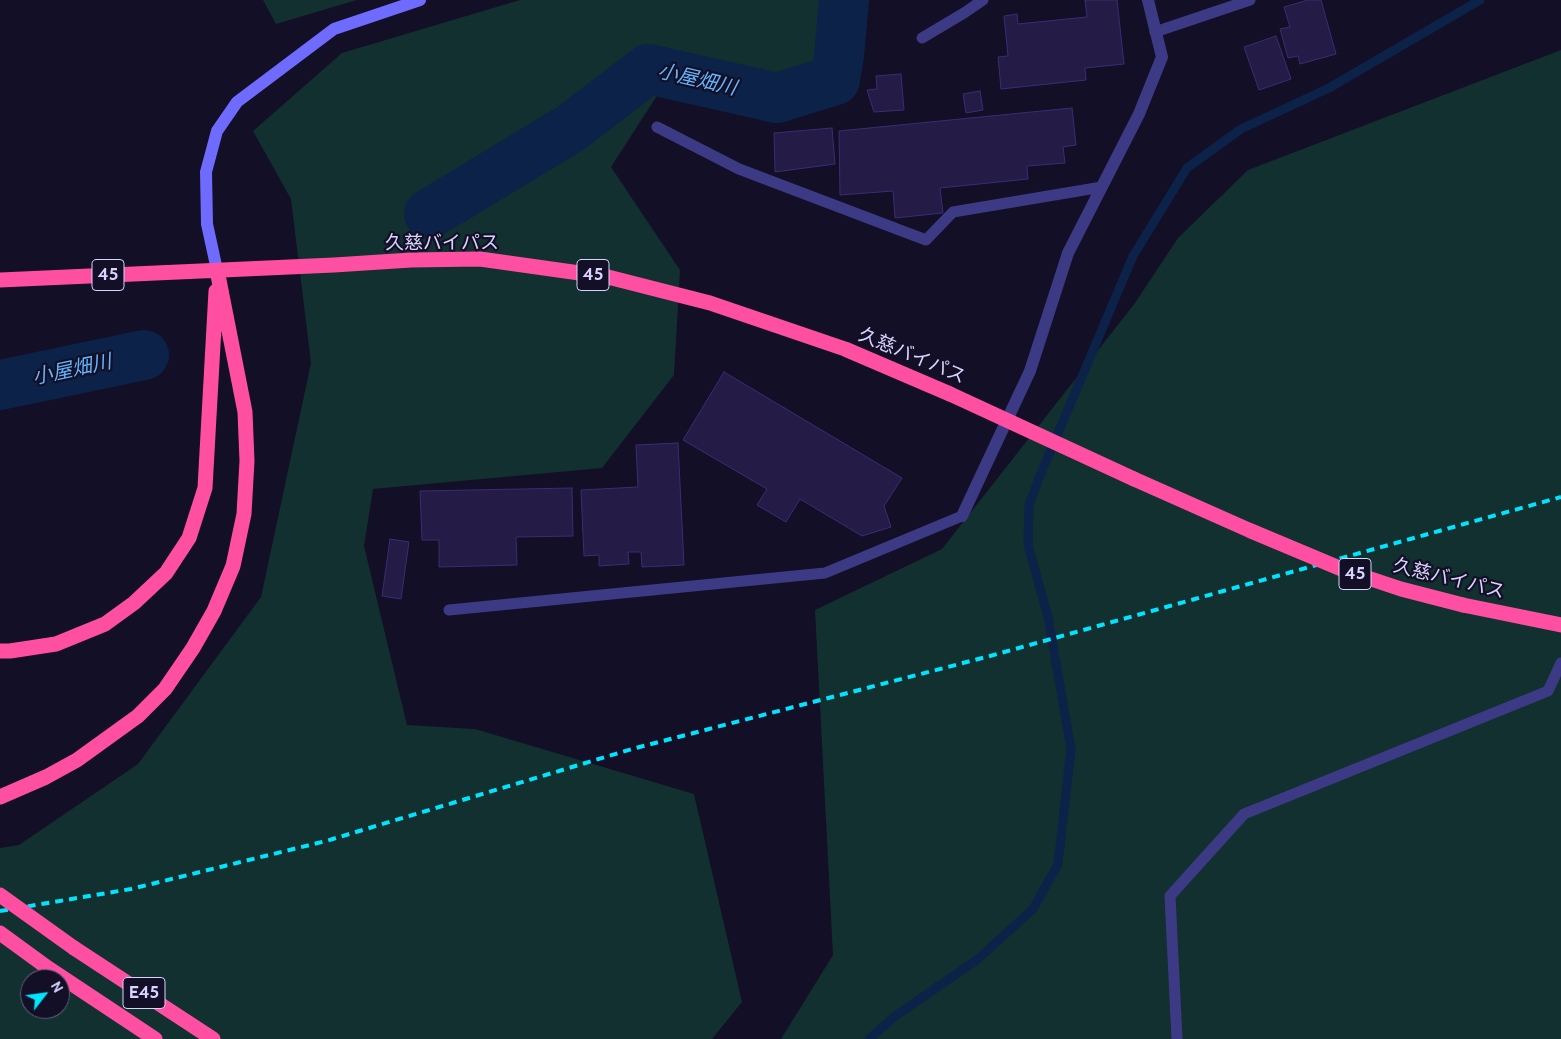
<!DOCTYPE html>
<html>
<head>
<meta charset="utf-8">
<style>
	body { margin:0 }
	#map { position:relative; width:1561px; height:1039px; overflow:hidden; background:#130f26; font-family:Cabin,sans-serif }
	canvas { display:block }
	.north { position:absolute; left:20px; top:969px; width:50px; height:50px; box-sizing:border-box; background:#130f26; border:1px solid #625e7d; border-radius:50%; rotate:60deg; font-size:14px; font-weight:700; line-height:20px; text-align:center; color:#d9d4ff }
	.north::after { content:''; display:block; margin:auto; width:18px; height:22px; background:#00e5ff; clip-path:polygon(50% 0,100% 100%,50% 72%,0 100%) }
</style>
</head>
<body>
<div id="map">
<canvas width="1561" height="1039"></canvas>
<div class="north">N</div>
</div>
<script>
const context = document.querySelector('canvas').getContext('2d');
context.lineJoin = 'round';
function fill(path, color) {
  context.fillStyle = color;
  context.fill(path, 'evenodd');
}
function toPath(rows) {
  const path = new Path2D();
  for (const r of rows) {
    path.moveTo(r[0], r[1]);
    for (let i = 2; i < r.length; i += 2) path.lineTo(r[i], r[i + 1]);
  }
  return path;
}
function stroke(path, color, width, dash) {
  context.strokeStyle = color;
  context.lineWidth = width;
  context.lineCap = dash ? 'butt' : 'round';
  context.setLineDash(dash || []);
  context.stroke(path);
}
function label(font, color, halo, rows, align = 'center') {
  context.font = font + ' Cabin,"Noto Sans JP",sans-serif';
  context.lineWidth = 4.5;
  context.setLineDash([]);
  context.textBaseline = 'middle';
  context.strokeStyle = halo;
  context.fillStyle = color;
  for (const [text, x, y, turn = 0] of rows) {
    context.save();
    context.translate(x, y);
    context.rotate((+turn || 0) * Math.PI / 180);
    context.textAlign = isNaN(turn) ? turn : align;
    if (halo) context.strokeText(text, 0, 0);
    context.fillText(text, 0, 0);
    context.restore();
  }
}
fill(toPath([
	[263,0,357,0,276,24],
	[520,0,864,0,847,97,660,91,611,167,680,270,674,375,602,468,373,489,364,546,407,725,475,729,694,794,742,1002,712,1039,0,1039,0,848,19,845,138,764,261,597,311,363,291,199,253,131,342,53],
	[30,979,60,979,60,1009,30,1009],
	[1561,50,1561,1039,781,1039,833,955,815,610,942,549,1135,303,1178,238,1248,170]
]), '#12302f');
stroke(toPath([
	[869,1039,894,1017,978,959,1033,909,1058,864,1071,749,1048,617,1028,545,1029,505,1039,478,1133,256,1187,168,1241,129,1329,88,1480,0]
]), '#0c2248', 9);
stroke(toPath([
	[429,214,571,128,648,69,777,98,835,80,839,56,844,0],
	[0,385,144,355]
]), '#0c2248', 50);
const building = toPath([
	[1085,0,1117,0,1124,64,1085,68,1086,80,1001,89,998,57,1008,56,1004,16,1017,14,1018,24,1087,17,1085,0],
	[1308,0,1321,0,1336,54,1300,64,1298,56,1288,58,1280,29,1290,27,1284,7,1308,0],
	[1276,36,1291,79,1259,90,1244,47,1276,36],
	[901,74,904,110,874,112,867,90,877,89,876,76,901,74],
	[980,91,983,110,966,113,963,94,980,91],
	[1072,108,1076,145,1063,147,1065,163,1027,166,1028,179,940,188,943,213,895,218,893,191,840,195,839,131,1072,108],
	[832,128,835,164,775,172,774,133,832,128],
	[724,372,902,478,884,506,891,527,862,536,800,499,786,522,757,505,767,489,683,440,724,372],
	[678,443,684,565,642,567,641,552,628,552,629,564,599,566,599,555,584,556,581,490,638,487,636,445,678,443],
	[572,488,573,536,516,537,517,565,439,567,439,540,422,540,420,491,572,488],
	[390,539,409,542,401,599,382,596,390,539]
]);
fill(building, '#241b47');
stroke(building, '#3b2d73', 1);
stroke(toPath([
	[1155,32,1250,0],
	[922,38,964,13,983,0],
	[657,127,739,169,926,240,953,212,1102,187],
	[449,610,825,573,962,516],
	[1177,1039,1170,896,1244,814,1548,691,1561,663]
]), '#3d3a85', 11);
stroke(toPath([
	[962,516,1030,371,1068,253,1139,114,1162,57,1148,0]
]), '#3d3a85', 12);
stroke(toPath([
	[217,270,207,224,206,172,217,131,237,102,334,29,420,0]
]), '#6f6bff', 12);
stroke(toPath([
	[0,280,334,265,411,260,480,259,608,277,710,303,845,349,950,394],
	[1134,479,1251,531],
	[1463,605,1561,625],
	[0,651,10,651,56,644,105,624,134,603,166,573,189,538,205,488,216,291],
	[0,797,46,777,77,760,138,716,165,689,193,648,214,611,233,566,244,514,247,461,245,412,217,270],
	[0,933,48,968,155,1039],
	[74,948,213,1039]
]), '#ff4fa3', 15);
stroke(toPath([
	[0,911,131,889,326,841,632,749,990,656,1561,497]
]), '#00e5ff', 4, [8, 6]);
stroke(toPath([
	[950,394,1134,479],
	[1251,531,1344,570,1401,589,1463,605],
	[0,895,74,948]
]), '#ff4fa3', 15);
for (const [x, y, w] of [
	[108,275,32],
	[593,275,32],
	[1355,574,32],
	[144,993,42]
]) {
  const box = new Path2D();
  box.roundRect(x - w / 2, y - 15.5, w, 31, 4);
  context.fillStyle = '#130f26';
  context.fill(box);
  stroke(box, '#d9d4ff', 1);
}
label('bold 18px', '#d9d4ff', null, [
	["45",108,275],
	["45",593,275],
	["45",1355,574],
	["E45",144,993]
]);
label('19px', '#d9d4ff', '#130f26', [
	["久慈バイパス",442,243],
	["久慈バイパス",912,356,23],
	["久慈バイパス",1449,579,14]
]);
label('italic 20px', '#62b6ff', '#130f26', [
	["小屋畑川",697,80,13],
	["小屋畑川",72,370,-12]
]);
</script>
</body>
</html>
